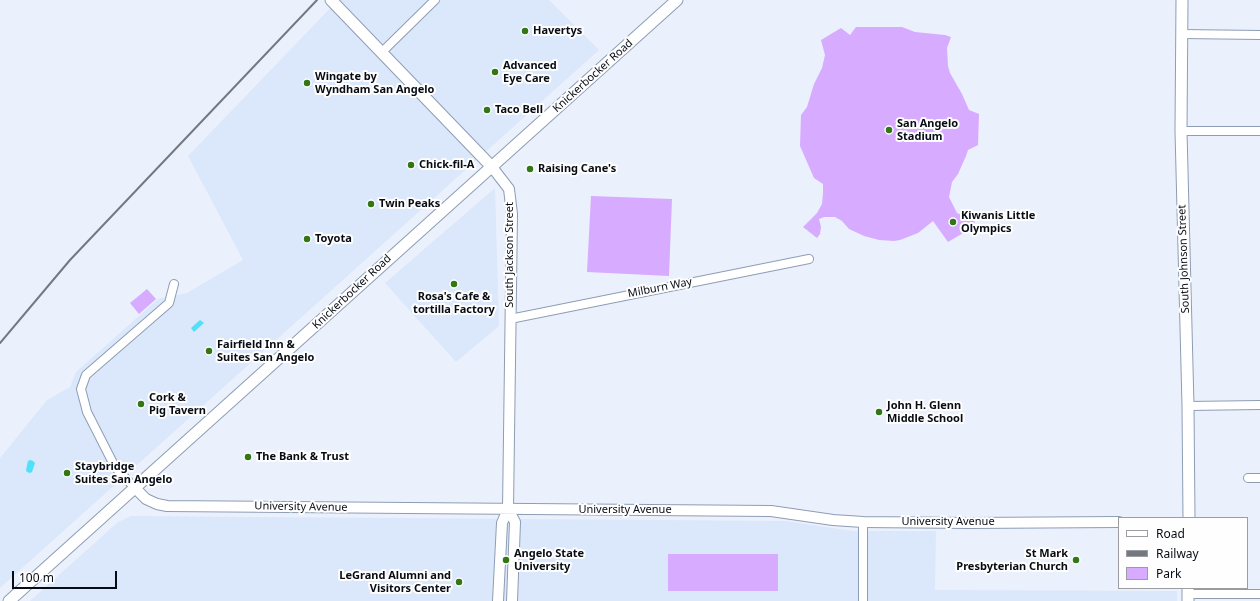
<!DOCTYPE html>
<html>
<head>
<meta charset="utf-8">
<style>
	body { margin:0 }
	#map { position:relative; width:1260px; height:601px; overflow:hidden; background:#ebf1fc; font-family:"Noto Sans",sans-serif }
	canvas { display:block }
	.legend { position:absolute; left:1118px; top:517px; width:130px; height:72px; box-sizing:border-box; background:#fefefe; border:1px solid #9b9da0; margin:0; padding:5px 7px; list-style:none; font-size:12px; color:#070c14 }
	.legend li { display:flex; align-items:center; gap:8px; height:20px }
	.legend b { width:20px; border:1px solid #9b9da0 }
	.scale { position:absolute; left:12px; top:571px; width:105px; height:18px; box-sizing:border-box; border:2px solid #070c14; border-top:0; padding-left:5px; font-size:12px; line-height:14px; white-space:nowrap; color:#070c14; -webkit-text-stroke:3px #fefefe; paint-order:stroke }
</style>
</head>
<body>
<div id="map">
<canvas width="1260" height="601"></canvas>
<ul class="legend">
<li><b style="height:5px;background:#fff"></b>Road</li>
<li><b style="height:5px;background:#737881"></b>Railway</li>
<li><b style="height:11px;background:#d7abff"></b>Park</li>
</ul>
<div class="scale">100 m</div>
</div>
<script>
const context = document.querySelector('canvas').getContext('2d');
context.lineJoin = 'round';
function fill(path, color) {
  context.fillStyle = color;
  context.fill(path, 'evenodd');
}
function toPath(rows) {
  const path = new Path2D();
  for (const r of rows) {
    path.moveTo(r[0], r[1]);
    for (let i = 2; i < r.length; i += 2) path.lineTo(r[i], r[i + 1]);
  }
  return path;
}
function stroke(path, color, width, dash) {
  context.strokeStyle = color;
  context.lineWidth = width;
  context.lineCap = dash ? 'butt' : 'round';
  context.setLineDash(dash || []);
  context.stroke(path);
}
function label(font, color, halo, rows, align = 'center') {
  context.font = font + ' "Noto Sans",sans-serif';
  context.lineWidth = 4;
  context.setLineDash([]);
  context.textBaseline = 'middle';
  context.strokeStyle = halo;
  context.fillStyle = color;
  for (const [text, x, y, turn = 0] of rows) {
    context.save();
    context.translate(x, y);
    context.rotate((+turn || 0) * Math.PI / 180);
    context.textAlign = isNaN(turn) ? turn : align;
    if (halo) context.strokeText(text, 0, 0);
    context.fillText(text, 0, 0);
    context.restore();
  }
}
fill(toPath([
	[338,0,549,0,599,50,0,588,0,458,47,400,70,387,76,372,158,299,187,293,243,260,188,156],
	[495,188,499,326,456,362,385,283],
	[131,516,785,521,853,531,936,531,935,590,1177,591,1177,601,30,601,118,522]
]), '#dbe7fa');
fill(toPath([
	[856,27,902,27,915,32,945,35,951,37,947,48,948,66,950,73,962,94,969,110,979,114,978,145,968,150,966,156,958,174,952,182,949,197,957,213,959,214,967,214,975,222,970,229,948,242,933,221,918,233,900,240,894,241,879,240,864,236,849,229,842,221,835,217,824,217,819,219,821,227,820,234,817,238,803,227,817,213,822,204,823,193,823,184,814,178,800,146,801,115,807,107,814,84,822,68,825,55,821,40,841,28,850,35],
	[591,196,672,199,669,276,587,272],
	[147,289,156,299,139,314,130,303],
	[668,554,778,554,778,591,668,591]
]), '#d7abff');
fill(toPath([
	[200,320,204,323,194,332,191,328],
	[30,460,33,461,35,463,32,472,30,473,27,472,26,470,28,461]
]), '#4ee1fa');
const minor = toPath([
	[1182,34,1260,35],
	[382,52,435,0],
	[1181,131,1260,131],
	[510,319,809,259],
	[1188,406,1260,405],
	[1248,478,1260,478],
	[135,488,115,467,87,412,81,389,86,375,169,303,174,284],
	[863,522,863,601],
	[1188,594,1260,594]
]);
const tertiary = toPath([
	[492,167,509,189,512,214,508,509,502,523,498,601],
	[135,488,146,499,157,504,167,506,771,511,833,520,863,522,970,523,1119,522],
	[508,509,515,522,512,601]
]);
const secondary = toPath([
	[331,0,492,167],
	[1182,0,1181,131,1188,406,1189,518],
	[9,601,677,0],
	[1188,601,1188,588]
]);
stroke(minor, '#8e9db4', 10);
stroke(tertiary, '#8e9db4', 12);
stroke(secondary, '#8e9db4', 13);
stroke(minor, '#fff', 8);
stroke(tertiary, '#fff', 10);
stroke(secondary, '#fff', 11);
stroke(toPath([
	[0,343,70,260,317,0]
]), '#737881', 2);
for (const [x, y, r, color] of [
	[525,31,4,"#337616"],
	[495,72,4,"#337616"],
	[307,83,4,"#337616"],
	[487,110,4,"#337616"],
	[889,130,4,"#337616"],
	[411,165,4,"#337616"],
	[530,169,4,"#337616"],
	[371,204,4,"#337616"],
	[953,222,4,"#337616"],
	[307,239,4,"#337616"],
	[454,284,4,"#337616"],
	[209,351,4,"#337616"],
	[141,404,4,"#337616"],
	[879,412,4,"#337616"],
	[248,457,4,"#337616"],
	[67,473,4,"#337616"],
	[506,560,4,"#337616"],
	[1076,560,4,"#337616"],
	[459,582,4,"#337616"]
]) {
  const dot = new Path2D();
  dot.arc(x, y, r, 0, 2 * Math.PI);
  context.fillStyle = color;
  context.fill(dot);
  stroke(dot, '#fefefe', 1.5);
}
label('bold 11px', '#070c14', '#fefefe', [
	["Havertys",533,31],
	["Advanced",503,66],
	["Eye Care",503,79],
	["Wingate by",315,77],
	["Wyndham San Angelo",315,90],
	["Taco Bell",495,110],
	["San Angelo",897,124],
	["Stadium",897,137],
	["Chick-fil-A",419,165],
	["Raising Cane's",538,169],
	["Twin Peaks",379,204],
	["Kiwanis Little",961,216],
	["Olympics",961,229],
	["Toyota",315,239],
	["Rosa's Cafe &",454,297,"center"],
	["tortilla Factory",454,310,"center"],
	["Fairfield Inn &",217,345],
	["Suites San Angelo",217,358],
	["Cork &",149,398],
	["Pig Tavern",149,411],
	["John H. Glenn",887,406],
	["Middle School",887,419],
	["The Bank & Trust",256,457],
	["Staybridge",75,467],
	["Suites San Angelo",75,480],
	["Angelo State",514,554],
	["University",514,567],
	["St Mark",1068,554,"right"],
	["Presbyterian Church",1068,567,"right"],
	["LeGrand Alumni and",451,576,"right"],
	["Visitors Center",451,589,"right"]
], 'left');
label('11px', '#070c14', '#fefefe', [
	["Knickerbocker Road",593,76,-42],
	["South Jackson Street",510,255,-90],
	["South Johnson Street",1184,259,-92],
	["Milburn Way",660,288,-11],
	["Knickerbocker Road",352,292,-43],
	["University Avenue",301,507,1],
	["University Avenue",625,510],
	["University Avenue",948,522]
]);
</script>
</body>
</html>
